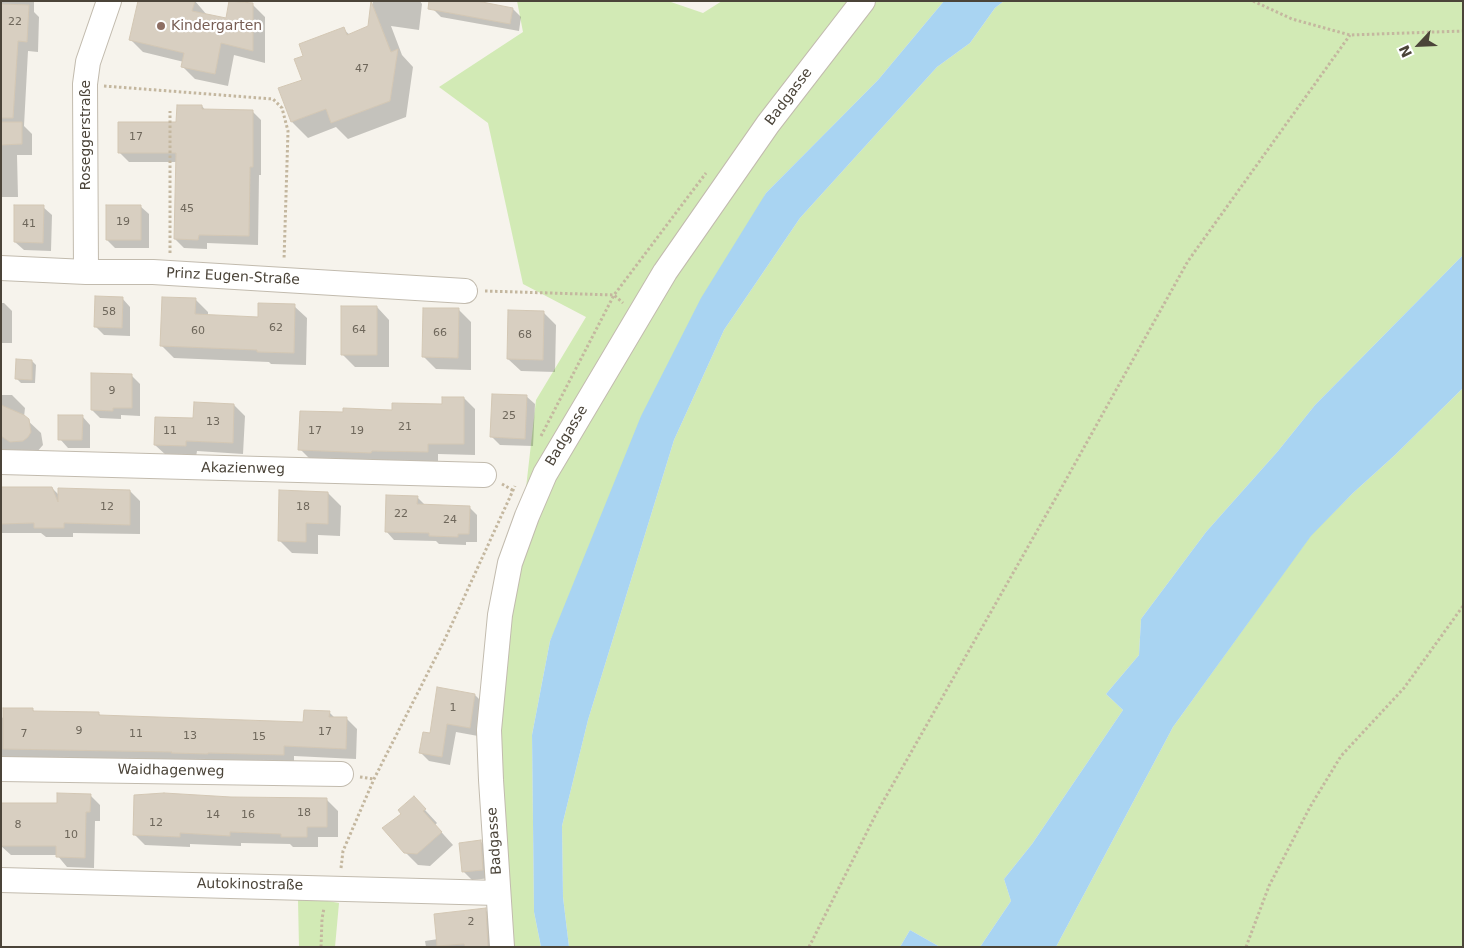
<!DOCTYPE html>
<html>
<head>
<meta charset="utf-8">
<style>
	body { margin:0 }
	#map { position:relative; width:1464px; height:948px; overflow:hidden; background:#f6f3ec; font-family:"DejaVu Sans",sans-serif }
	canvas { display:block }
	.frame { position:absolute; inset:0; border:2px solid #4b4439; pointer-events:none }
	.north { position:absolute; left:1394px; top:20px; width:50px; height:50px; -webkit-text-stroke:4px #fff; paint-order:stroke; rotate:245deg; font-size:14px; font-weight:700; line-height:20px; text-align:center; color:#4b4439 }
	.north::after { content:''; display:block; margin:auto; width:18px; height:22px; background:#4b4439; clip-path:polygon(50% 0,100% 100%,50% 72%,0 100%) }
</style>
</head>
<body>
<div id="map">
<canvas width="1464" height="948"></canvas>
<div class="frame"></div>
<div class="north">N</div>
</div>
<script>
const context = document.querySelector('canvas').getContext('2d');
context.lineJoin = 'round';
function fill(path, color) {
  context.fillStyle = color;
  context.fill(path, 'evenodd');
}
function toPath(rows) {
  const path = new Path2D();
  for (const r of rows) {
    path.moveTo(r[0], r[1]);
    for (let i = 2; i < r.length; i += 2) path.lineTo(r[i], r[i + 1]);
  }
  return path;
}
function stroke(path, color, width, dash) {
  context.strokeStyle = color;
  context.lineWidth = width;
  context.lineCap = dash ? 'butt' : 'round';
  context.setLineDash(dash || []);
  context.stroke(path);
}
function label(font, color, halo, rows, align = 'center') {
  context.font = font + ' "DejaVu Sans",sans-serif';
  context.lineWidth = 4.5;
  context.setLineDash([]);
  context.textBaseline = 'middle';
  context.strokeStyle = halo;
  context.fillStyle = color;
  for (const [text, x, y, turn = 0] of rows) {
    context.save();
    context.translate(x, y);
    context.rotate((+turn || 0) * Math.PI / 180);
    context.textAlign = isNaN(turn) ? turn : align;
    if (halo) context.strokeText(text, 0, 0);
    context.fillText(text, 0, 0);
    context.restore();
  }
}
fill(toPath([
	[517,1,668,1,703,13,722,1,944,1,878,80,766,193,550,641,532,735,534,912,541,947,510,947,498,734,536,400,586,317,523,284,488,123,439,87,523,32],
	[1004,1,1463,1,1463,255,1315,405,1278,451,1206,532,1141,619,1139,655,1106,694,1123,710,1032,844,1004,879,1011,901,980,947,940,947,910,930,900,947,569,947,563,897,562,826,588,720,674,440,724,330,800,218,937,67,970,43,995,8],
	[1463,388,1463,947,1056,947,1173,727,1311,535,1353,493,1395,455],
	[298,900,328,901,339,903,335,947,299,947]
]), '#d2eab5');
fill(toPath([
	[944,1,1004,1,995,8,970,43,937,67,800,218,724,330,674,440,588,720,562,826,563,897,569,947,541,947,534,912,532,735,550,641,641,416,701,298,766,193,878,80],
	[1463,255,1463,388,1395,455,1353,493,1311,536,1173,727,1056,947,980,947,1011,901,1004,879,1032,844,1123,710,1106,694,1139,655,1141,619,1206,532,1278,451,1315,405],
	[910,930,940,947,900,947]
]), '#a9d4f2');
fill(toPath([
	[1,1,34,1,34,12,39,17,38,52,28,51,24,126,32,134,32,155,17,155,18,197,1,197],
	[195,1,207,15,227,19,231,1,252,4,265,17,265,63,234,55,228,86,195,79,183,67,184,62,143,52,131,40],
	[373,1,420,1,422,4,419,30,391,26,402,55,413,67,406,117,348,139,336,127,308,138,292,122,304,80,305,57,343,29,350,35,369,27],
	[433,9,513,9,521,17,519,31,441,17],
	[202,106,206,111,252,111,261,120,261,175,259,175,258,245,207,243,207,249,184,248,175,239,177,162,129,162,119,152,178,124],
	[140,206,149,214,149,248,115,248,107,240],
	[43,207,52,215,51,251,24,250,15,242],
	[122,298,130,307,130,336,104,335,96,327],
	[195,299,208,312,208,316,259,318,294,306,307,318,306,365,271,364,269,362,174,358,161,345],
	[1,303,4,303,12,311,12,343,1,343],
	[377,307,389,320,389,367,355,367,342,354],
	[459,310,471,322,471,370,436,369,423,356],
	[543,312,556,325,555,372,521,371,508,359],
	[32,361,36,365,35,383,21,383,17,379],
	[132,376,140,384,140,416,121,415,121,419,100,418,92,410],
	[1,395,12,395,25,408,24,417,41,433,43,445,36,453,1,451],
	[526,396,535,404,533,446,500,445,492,437],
	[464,398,475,409,475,455,438,454,438,462,311,460,300,449,344,414,393,411,443,405],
	[234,405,245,416,243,454,197,451,196,457,167,456,155,445,194,419],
	[82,416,90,425,90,448,68,448,60,439],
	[1,487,52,488,59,495,130,491,140,501,140,534,73,533,73,537,46,537,41,533,1,533],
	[328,493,341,506,340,536,318,535,318,554,292,553,279,540],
	[417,497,425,505,469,507,477,515,477,542,466,542,466,545,439,544,436,541,394,540,386,531],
	[475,695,483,703,478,736,456,732,450,765,429,761,421,753,431,734],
	[33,710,35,712,98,713,102,717,305,723,329,712,335,718,347,719,357,729,356,759,294,756,294,765,1,759,1,718],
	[90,795,100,805,100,821,95,821,94,868,67,867,57,855,11,855,1,846],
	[231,798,327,800,338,811,338,837,318,837,318,847,293,847,290,844,241,843,241,846,190,844,190,847,145,845,134,834],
	[414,798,437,823,435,825,453,845,430,866,418,865,405,852,402,814],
	[481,842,489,850,491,878,472,880,463,871],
	[485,910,495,920,497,947,426,947,425,941,438,939]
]), '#0003');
const building = toPath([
	[138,1,195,1,192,11,226,18,229,1,253,3,253,51,221,43,215,74,181,67,184,53,129,40,138,1],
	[371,1,391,52,398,49,390,101,331,123,326,109,291,122,278,88,302,80,294,59,303,56,299,44,344,27,347,35,368,26,371,1],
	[429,1,477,1,513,8,510,24,428,9,429,1],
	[1,4,29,5,27,42,18,41,13,118,1,118,1,4],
	[177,105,202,105,202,109,253,110,253,167,250,167,249,236,199,235,198,240,174,239,176,153,118,153,118,122,176,122,177,105],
	[1,122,22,122,22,144,1,145,1,122],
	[14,205,44,205,43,243,14,242,14,205],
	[106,205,141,205,141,240,106,240,106,205],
	[95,296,123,297,122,328,94,327,95,296],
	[162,297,196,298,195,314,258,317,258,303,295,304,294,353,257,352,257,350,160,346,162,297],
	[341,306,377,306,377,355,341,355,341,306],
	[423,308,459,308,458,358,422,357,423,308],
	[508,310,544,311,543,360,507,359,508,310],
	[16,359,32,360,32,380,15,379,16,359],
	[91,373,132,374,132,408,113,408,113,411,91,410,91,373],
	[492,394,527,395,525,439,490,437,492,394],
	[442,397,464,397,464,444,428,444,428,452,372,451,371,453,298,450,300,411,343,412,343,408,392,410,392,403,442,404,442,397],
	[194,402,234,404,233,443,186,441,186,446,154,445,155,417,193,418,194,402],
	[1,405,24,415,29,419,31,432,28,437,23,441,10,442,1,436,1,405],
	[58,415,83,415,82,440,58,440,58,415],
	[1,487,52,487,58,502,58,488,130,490,130,525,64,523,64,528,34,528,34,523,1,524,1,487],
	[279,490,328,492,328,524,306,523,306,542,278,541,279,490],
	[386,495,418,496,417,504,470,506,469,534,458,534,458,537,429,536,429,533,385,532,386,495],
	[437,687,475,694,470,728,447,724,442,757,419,753,423,732,430,733,437,687],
	[3,708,33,708,33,711,99,712,99,715,303,722,304,710,330,711,329,717,347,717,346,749,284,746,284,755,208,753,208,754,171,753,172,752,3,749,3,708],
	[57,793,91,794,90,812,86,812,85,858,56,857,56,846,1,846,1,803,57,803,57,793],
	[164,793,231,797,327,798,327,827,307,827,307,837,281,837,281,834,230,832,230,836,180,833,180,837,133,835,134,795,164,793],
	[414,796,426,809,423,811,442,832,417,854,404,853,382,828,401,814,398,810,414,796],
	[481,840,483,870,462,872,459,843,481,840],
	[486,908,488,947,465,947,464,944,437,946,434,914,486,908]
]);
fill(building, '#d8cfc1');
stroke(building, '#d3c7b4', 1);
const minor = toPath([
	[1,268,86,272,153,272,465,291],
	[86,272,85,84,88,62,109,1],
	[1,462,484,475],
	[1,769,341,774],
	[1,880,498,893],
	[502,947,491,780,489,730,500,615,510,563,527,516,545,474,665,272,768,124,863,1]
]);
stroke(minor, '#c2bbae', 26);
stroke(toPath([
	[1253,1,1292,19,1350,35,1463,31],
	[104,86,273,99,282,108,288,131,284,260],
	[170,253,170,111],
	[485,291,614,295,623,303],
	[541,436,614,295,706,173],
	[502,484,514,491],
	[360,777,374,779],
	[341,868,343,851,374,779,445,639,515,486],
	[321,947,322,919,324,908],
	[809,947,876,814,1058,494,1188,261,1350,35],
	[1246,947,1269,886,1310,807,1341,756,1404,688,1463,606]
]), '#c4b79f', 3, [2.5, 2.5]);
stroke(minor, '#fff', 24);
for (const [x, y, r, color] of [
	[161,26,5,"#8d6e63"]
]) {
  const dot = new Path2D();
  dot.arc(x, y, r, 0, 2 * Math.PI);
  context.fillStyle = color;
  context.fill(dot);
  stroke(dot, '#fff', 2);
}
label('11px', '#6e675b', null, [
	["22",15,22],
	["47",362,69],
	["17",136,137],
	["45",187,209],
	["19",123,222],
	["41",29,224],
	["58",109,312],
	["62",276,328],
	["64",359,330],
	["60",198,331],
	["66",440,333],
	["68",525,335],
	["9",112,391],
	["25",509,416],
	["13",213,422],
	["21",405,427],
	["11",170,431],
	["17",315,431],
	["19",357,431],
	["12",107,507],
	["18",303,507],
	["22",401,514],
	["24",450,520],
	["1",453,708],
	["9",79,731],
	["17",325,732],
	["7",24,734],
	["11",136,734],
	["13",190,736],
	["15",259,737],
	["18",304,813],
	["14",213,815],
	["16",248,815],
	["12",156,823],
	["8",18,825],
	["10",71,835],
	["2",471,922]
]);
label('14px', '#785e54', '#fff', [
	["Kindergarten",171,26]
], 'left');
label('14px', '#4b4439', '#fff', [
	["Badgasse",789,97,-53],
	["Roseggerstraße",86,135,-90],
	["Prinz Eugen-Straße",233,277,3],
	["Badgasse",567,436,-59],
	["Akazienweg",243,469,1],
	["Waidhagenweg",171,771,1],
	["Badgasse",495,841,-94],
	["Autokinostraße",250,885,1]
]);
</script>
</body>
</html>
